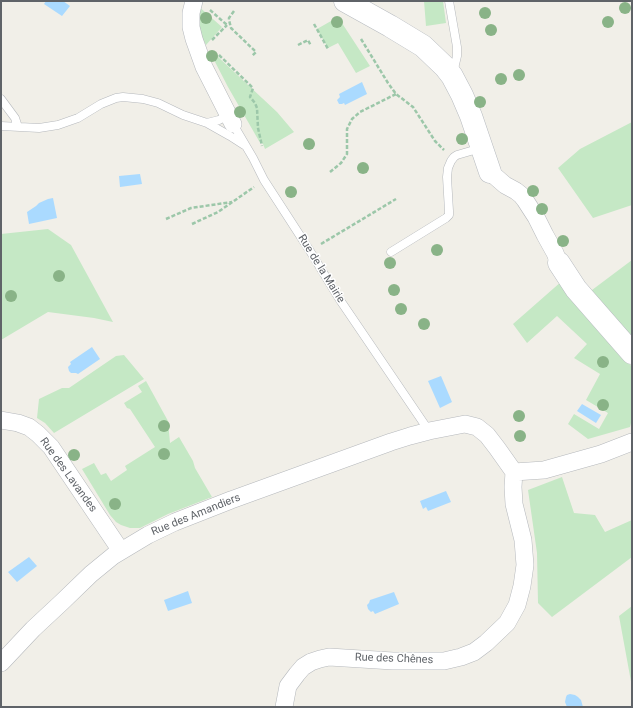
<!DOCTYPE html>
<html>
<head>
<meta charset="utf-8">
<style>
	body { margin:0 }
	#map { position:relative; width:633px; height:708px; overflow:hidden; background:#f1efe8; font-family:Roboto,sans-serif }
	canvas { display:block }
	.frame { position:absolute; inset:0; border:2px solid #5f6368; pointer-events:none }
</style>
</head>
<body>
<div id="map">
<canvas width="633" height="708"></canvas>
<div class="frame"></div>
</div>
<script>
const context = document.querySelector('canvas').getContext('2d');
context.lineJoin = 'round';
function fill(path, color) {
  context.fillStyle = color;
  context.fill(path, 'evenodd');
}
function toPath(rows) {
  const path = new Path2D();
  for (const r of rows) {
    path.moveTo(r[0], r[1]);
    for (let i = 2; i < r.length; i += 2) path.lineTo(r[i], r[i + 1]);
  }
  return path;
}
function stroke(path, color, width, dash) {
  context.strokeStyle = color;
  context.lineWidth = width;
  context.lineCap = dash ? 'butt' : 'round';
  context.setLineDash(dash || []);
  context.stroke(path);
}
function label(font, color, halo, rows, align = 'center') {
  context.font = font + ' Roboto,sans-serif';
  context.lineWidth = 3;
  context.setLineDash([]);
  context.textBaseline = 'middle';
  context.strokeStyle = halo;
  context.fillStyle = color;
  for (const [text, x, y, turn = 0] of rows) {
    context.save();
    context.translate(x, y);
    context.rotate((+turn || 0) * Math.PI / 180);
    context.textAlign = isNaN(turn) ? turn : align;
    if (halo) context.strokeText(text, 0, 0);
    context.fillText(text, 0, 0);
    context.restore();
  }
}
fill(toPath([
	[424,1,443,1,446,23,426,26],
	[197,5,222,27,206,45,202,38,196,22],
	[338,17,370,66,356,73,338,43,328,48,317,29],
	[215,55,217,56,277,112,294,132,265,149,263,144,259,141,228,87,213,58,213,57],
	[632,122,632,205,593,218,558,168,580,149],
	[48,229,71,245,113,322,94,318,48,312,1,340,1,234],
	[632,260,632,342,588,293],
	[562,281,609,340,632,367,632,419,630,427,588,439,568,424,574,414,599,429,608,413,586,400,600,374,574,358,587,344,557,316,527,343,513,324],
	[124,355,144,379,54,433,45,423,37,418,39,399,62,388,69,388,116,356],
	[146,381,168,421,170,443,179,437,193,461,195,468,212,497,168,514,140,528,130,528,121,525,116,522,110,515,82,469,94,463,101,475,106,473,111,481,127,470,125,466,155,447,130,409,127,408,124,403,142,392,138,386],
	[562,477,574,513,595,515,605,532,632,520,632,557,552,617,538,603,537,553,528,490],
	[632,606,632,687,619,616]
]), '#c5e8c5');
fill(toPath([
	[46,1,63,1,70,6,62,16,44,4],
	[362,82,367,94,345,105,344,103,342,104,339,104,337,100,340,97,339,94],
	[140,174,142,184,120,187,119,176],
	[53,198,57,218,29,224,27,212,36,206,39,203,48,199],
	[92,347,100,359,78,374,76,373,71,373,69,371,68,367,71,364,70,362],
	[441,376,452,402,440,408,428,381],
	[582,404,601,415,596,423,577,411],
	[446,491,451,502,428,511,426,507,423,509,420,501],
	[29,557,37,566,17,582,8,572],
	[188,591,192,603,168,611,164,600],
	[394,592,399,604,375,614,373,611,371,612,368,609,367,605,369,603,370,600],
	[570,694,575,695,578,697,581,700,583,707,567,707,565,702,566,697,567,695]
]), '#aadaff');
const lane = toPath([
	[449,1,457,47,457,56,453,73],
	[1,99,15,118,18,127],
	[207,123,230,136,244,145],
	[233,124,253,158,264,180,310,251,340,300,429,431],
	[1,126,39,128,58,125,78,118,101,104,116,98,123,97,143,99,158,103,183,115,207,123,219,120,228,115],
	[391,252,446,218,449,215,449,211,447,177,448,168,451,161,454,157,457,155,481,148]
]);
const street = toPath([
	[194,1,191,13,191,27,194,39,204,67,233,124],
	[490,172,505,185,516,191,521,195,525,200,536,217,545,235,555,253,559,263],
	[1,420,18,423,29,427,38,434,51,447,121,551],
	[1,663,33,629,62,602,91,574,113,556,148,535,175,522,231,500,391,442,410,436,429,431,465,424,477,427,487,435,497,448,514,472],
	[284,707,288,686,297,674,303,667,311,662,320,659,329,657,393,661,444,661,461,657,474,652,486,643,507,623,517,605,522,586,525,565,523,540,514,504,513,487,514,472,544,470,601,454,632,442]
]);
const secondary = toPath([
	[345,1,390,26,423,46,445,67,452,76,462,95,471,116,490,172],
	[559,263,576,289,632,353]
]);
stroke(lane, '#b5b8bc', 9);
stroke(street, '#b5b8bc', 18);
stroke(secondary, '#b6babf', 23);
stroke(toPath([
	[210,10,227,25],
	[234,11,229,18,229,20,231,28,256,52,252,56],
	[314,24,328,49],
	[361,39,388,83,396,94,413,107,435,141,444,150],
	[212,40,227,25],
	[298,45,308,40,311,46],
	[219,55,253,88,250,97,255,103,257,108,258,128,262,146],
	[330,172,341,163,347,154,347,129,352,119,360,112,396,94],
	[166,219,191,208,232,202],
	[192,224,218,212,254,187],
	[321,244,396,199]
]), '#9cc7a9', 2.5, [4, 2]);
stroke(lane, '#fff', 8);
stroke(street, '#fff', 17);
stroke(secondary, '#fff', 22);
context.fillStyle = '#89b387';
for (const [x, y] of [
	[625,8],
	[485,13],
	[206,18],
	[337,22],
	[608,22],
	[491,30],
	[212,56],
	[519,75],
	[501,79],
	[480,102],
	[240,112],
	[462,139],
	[309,144],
	[363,168],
	[533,191],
	[291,192],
	[542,209],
	[563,241],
	[437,250],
	[390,263],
	[59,276],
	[394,290],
	[11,296],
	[401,309],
	[424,324],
	[603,362],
	[603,405],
	[519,416],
	[164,426],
	[520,436],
	[164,454],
	[74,455],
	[115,504]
]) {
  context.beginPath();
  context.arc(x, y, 6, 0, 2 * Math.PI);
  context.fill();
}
label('11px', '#5f6368', '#fff', [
	["Rue de la Mairie",321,269,58],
	["Rue des Lavandes",68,475,54],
	["Rue des Amandiers",196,515,-22],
	["Rue des Chênes",394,659,2]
]);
</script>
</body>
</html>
